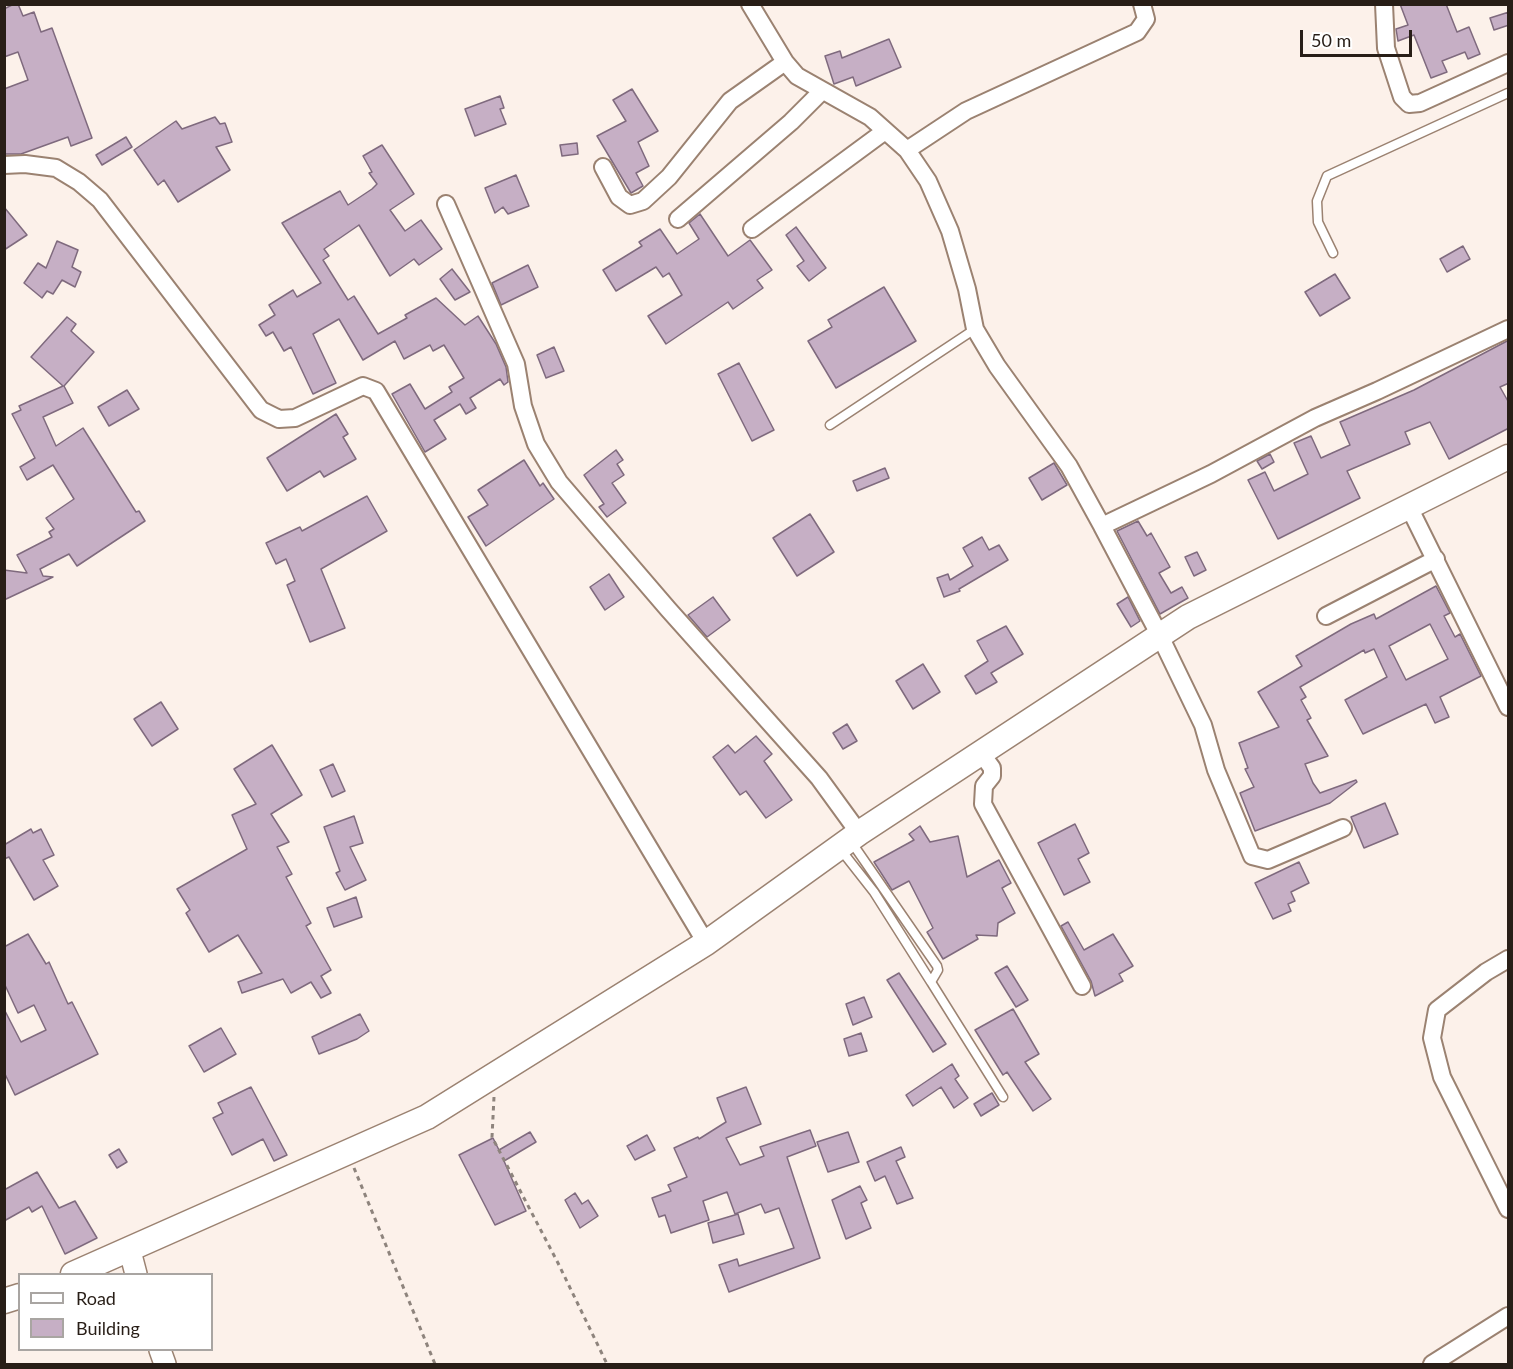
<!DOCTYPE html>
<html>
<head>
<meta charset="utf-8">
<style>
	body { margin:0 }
	#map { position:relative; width:1513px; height:1369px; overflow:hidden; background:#fcf1ea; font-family:Lato,sans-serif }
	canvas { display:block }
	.frame { position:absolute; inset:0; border:6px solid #281e17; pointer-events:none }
	.legend { position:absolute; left:18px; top:1273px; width:195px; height:78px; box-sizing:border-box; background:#fff; border:2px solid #a9a5a2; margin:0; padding:8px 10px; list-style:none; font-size:18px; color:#281e17 }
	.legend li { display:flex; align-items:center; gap:12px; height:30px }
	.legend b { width:30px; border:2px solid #a9a5a2 }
	.scale { position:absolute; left:1300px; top:30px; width:112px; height:27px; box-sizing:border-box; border:3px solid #281e17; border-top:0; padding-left:8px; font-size:18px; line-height:21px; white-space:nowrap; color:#281e17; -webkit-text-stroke:4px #fff; paint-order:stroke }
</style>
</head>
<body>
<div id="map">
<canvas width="1513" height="1369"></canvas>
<div class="frame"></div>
<ul class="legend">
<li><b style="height:8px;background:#fff"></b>Road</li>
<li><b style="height:16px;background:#c6afc5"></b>Building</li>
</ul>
<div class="scale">50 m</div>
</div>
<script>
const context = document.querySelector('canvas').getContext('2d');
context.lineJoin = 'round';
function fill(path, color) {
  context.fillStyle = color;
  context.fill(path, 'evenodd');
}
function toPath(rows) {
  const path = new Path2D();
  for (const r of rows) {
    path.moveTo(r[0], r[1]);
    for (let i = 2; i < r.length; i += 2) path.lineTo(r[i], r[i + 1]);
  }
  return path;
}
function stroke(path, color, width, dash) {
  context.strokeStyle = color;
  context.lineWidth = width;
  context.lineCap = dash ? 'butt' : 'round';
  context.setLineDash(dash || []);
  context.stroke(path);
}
const building = toPath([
	[14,4,18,4,23,16,34,12,41,32,52,28,92,138,71,146,68,137,21,154,4,154,4,89,28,80,18,52,4,57,4,9,14,4],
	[1400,4,1446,4,1457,32,1469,27,1480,54,1468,59,1465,52,1442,61,1447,72,1431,78,1414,35,1398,41,1396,29,1408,25,1400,4],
	[1509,12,1509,25,1494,30,1490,18,1509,12],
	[889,39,901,67,856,86,853,77,834,84,825,56,840,51,842,58,889,39],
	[632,89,658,131,638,142,649,166,636,173,643,186,631,193,597,136,626,121,613,100,632,89],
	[500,96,504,108,500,109,506,124,475,136,465,109,500,96],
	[215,117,220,124,225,123,232,142,216,147,230,170,178,202,164,180,158,185,134,150,176,121,182,129,215,117],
	[126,137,132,147,102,165,96,155,126,137],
	[577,143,578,154,562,156,560,145,577,143],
	[382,145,414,194,390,210,405,231,421,220,442,249,419,265,414,259,390,276,359,225,324,249,329,256,323,260,348,300,354,296,378,334,407,318,405,315,436,298,465,325,478,316,496,344,506,367,508,382,504,385,500,379,470,398,476,408,466,414,460,404,434,420,446,439,425,452,392,394,410,384,425,409,452,392,449,387,464,378,444,345,433,351,430,345,404,359,395,341,363,360,339,319,313,334,336,383,313,394,291,347,284,351,273,332,266,336,259,325,275,315,269,305,293,290,297,297,321,283,282,223,340,191,348,205,372,189,377,184,369,173,372,172,363,156,382,145],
	[516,175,529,206,508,214,503,207,495,213,485,188,516,175],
	[4,207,27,235,4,250,4,207],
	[700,214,728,256,750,240,772,270,757,280,763,288,733,309,728,302,666,344,648,316,682,295,669,273,663,277,656,267,616,291,603,270,642,246,639,242,660,229,677,254,699,239,689,223,700,214],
	[796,227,826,268,809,281,797,266,804,261,786,235,796,227],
	[57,241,78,250,72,267,81,272,75,287,62,280,53,294,47,291,42,298,24,283,38,263,46,268,57,241],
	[1463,246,1470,259,1447,272,1440,259,1463,246],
	[528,265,538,287,501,305,492,283,528,265],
	[452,269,470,292,455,300,440,279,452,269],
	[1335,274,1350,298,1320,316,1305,292,1335,274],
	[884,287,916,341,836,388,808,341,832,327,828,320,884,287],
	[67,317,76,324,71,331,94,352,64,386,73,403,43,417,56,446,83,428,136,512,139,511,145,521,77,566,69,554,40,569,43,576,53,577,4,600,4,570,27,573,17,555,52,537,49,532,54,529,46,518,74,499,53,465,27,480,20,467,35,458,12,414,21,410,19,406,63,386,31,357,67,317],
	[1509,340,1509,383,1500,387,1509,403,1509,428,1449,459,1430,422,1405,432,1410,444,1347,471,1360,498,1278,539,1248,480,1265,472,1274,491,1308,474,1294,443,1311,436,1321,458,1350,445,1340,422,1414,390,1509,340],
	[554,347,564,371,546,378,537,355,554,347],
	[739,363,774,430,752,441,718,374,739,363],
	[127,390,139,409,109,426,98,407,127,390],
	[336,414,348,434,343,437,356,459,324,477,320,471,287,491,267,458,336,414],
	[616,450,623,460,617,464,624,475,612,483,626,503,607,517,599,507,604,504,584,475,616,450],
	[1270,454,1274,462,1262,469,1257,461,1270,454],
	[524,460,540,486,543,483,554,499,486,546,468,517,488,505,478,490,524,460],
	[1054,463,1067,485,1042,500,1029,478,1054,463],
	[885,468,889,478,857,491,853,481,885,468],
	[367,496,387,531,321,569,345,628,310,642,287,585,295,581,286,559,276,564,266,543,300,527,302,531,367,496],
	[810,514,834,552,797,576,773,538,810,514],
	[1138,521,1147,536,1151,533,1170,567,1159,573,1171,593,1182,587,1188,598,1160,614,1117,531,1138,521],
	[982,537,989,550,999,545,1008,560,959,589,960,591,944,597,937,578,948,574,950,580,973,566,963,548,982,537],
	[1197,552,1206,570,1194,576,1185,557,1197,552],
	[609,574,624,597,605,610,590,587,609,574],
	[1436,586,1450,613,1444,616,1455,637,1460,634,1481,676,1440,697,1449,717,1435,723,1426,704,1363,734,1345,700,1387,677,1374,649,1365,653,1364,650,1300,687,1306,697,1301,700,1311,718,1307,720,1328,756,1305,764,1313,783,1320,793,1356,780,1357,782,1330,803,1255,831,1240,793,1254,787,1245,769,1248,768,1239,743,1279,727,1258,692,1302,666,1296,656,1351,624,1374,614,1376,619,1436,586],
	[1430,624,1448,659,1406,680,1389,646,1430,624],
	[713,597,730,620,707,637,688,615,713,597],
	[1128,597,1140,621,1131,627,1117,604,1128,597],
	[1006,626,1023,654,991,673,997,682,976,694,965,676,988,661,977,641,1006,626],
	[923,664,940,692,913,709,896,681,923,664],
	[161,702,178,729,152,746,134,719,161,702],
	[847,724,857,741,843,749,833,733,847,724],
	[756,736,772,754,764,761,792,800,766,818,746,791,740,795,713,757,728,745,735,753,756,736],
	[272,745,302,795,271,814,289,842,277,847,292,874,286,877,311,923,306,926,331,970,321,976,331,993,321,998,311,982,291,993,283,979,242,993,238,982,262,973,238,935,209,952,186,913,190,910,177,889,247,849,232,815,256,804,234,769,272,745],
	[333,764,345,791,332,797,320,770,333,764],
	[1385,803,1398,834,1364,848,1351,817,1385,803],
	[354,816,363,843,350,847,366,880,345,890,336,873,340,871,324,827,354,816],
	[1075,824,1089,853,1078,859,1090,882,1064,895,1038,843,1075,824],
	[920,826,930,842,958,836,967,877,999,860,1011,883,1002,888,1015,913,998,923,997,936,976,935,978,939,943,959,927,932,933,928,909,881,892,890,874,862,914,840,909,834,920,826],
	[31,829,33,833,41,829,54,855,43,860,58,886,34,900,9,857,4,859,4,845,31,829],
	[1299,862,1309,883,1291,892,1295,901,1288,904,1291,911,1273,919,1255,883,1299,862],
	[356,897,362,917,334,927,327,908,356,897],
	[1068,922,1084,950,1113,934,1133,966,1119,974,1123,981,1095,996,1091,981,1061,926,1068,922],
	[28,934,46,964,49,962,68,1004,72,1002,98,1054,15,1095,4,1072,4,1009,21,1042,46,1030,34,1005,18,1013,4,983,4,947,28,934],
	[1007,966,1028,1000,1016,1007,995,973,1007,966],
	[899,973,946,1044,933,1052,887,980,899,973],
	[864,997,872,1017,853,1025,846,1004,864,997],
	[1013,1009,1039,1054,1025,1062,1051,1099,1033,1111,1007,1072,1003,1075,975,1030,1013,1009],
	[360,1014,369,1031,357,1039,319,1054,312,1037,360,1014],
	[221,1028,236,1054,204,1072,189,1046,221,1028],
	[861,1033,867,1051,849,1056,844,1039,861,1033],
	[952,1064,959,1076,955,1079,968,1098,954,1108,941,1087,913,1106,906,1095,952,1064],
	[251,1087,287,1155,274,1161,263,1139,232,1155,213,1118,223,1113,218,1103,251,1087],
	[746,1087,761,1124,726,1138,740,1165,764,1156,760,1147,810,1130,816,1146,787,1157,820,1258,729,1292,719,1265,737,1259,739,1266,794,1248,779,1208,765,1213,761,1204,735,1214,727,1192,703,1201,709,1220,671,1233,665,1215,659,1217,652,1198,671,1191,668,1185,687,1177,674,1148,698,1137,699,1139,726,1122,717,1098,746,1087],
	[992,1093,999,1105,981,1116,974,1104,992,1093],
	[530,1132,536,1142,504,1161,526,1211,495,1225,459,1155,493,1138,499,1150,530,1132],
	[848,1132,859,1162,828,1172,817,1142,848,1132],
	[647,1135,655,1150,635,1160,627,1146,647,1135],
	[901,1147,905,1157,896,1161,913,1198,897,1204,885,1176,875,1181,867,1162,901,1147],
	[119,1149,127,1162,117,1168,109,1155,119,1149],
	[37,1172,59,1208,75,1201,97,1238,65,1254,42,1206,32,1212,29,1207,4,1221,4,1190,37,1172],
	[860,1186,867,1200,861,1203,871,1228,846,1239,832,1200,860,1186],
	[575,1193,582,1204,588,1200,598,1216,580,1228,565,1200,575,1193],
	[738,1214,744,1234,713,1243,708,1223,738,1214]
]);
fill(building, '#c6afc5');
stroke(building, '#7f6a7e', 1.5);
const service = toPath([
	[1333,253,1318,222,1317,201,1327,176,1508,93],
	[830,425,975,329],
	[841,850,874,892,931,982,938,970,937,966,850,840],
	[931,982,1003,1097]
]);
const minor = toPath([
	[750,4,785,62,797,76,870,117,907,150,928,181,950,231,967,289,975,329,997,366,1069,466,1102,526],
	[1384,4,1386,48,1402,97,1409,104,1420,103,1508,63],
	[907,150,966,111,1137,32,1146,19,1142,4],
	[4,165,25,164,56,168,79,182,100,200,261,410,279,419,295,418,363,386,376,391,706,943],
	[603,167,619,197,630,205,643,201,669,177,730,101,785,62],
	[446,204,516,364,523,406,536,444,559,482,668,609,819,778,859,833],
	[678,219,791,122,822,91],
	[752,229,885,131],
	[1409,507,1508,707],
	[1326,616,1436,559],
	[981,753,992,768,992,776,984,786,983,804,1082,986],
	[1343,828,1268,860,1252,856,1216,770,1203,725,1160,636,1102,526,1211,474,1315,418,1377,391,1508,329],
	[1508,959,1486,972,1437,1010,1432,1038,1442,1077,1508,1209],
	[1432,1364,1508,1316]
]);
const tertiary = toPath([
	[130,1251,136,1274],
	[160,1350,165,1364]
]);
const secondary = toPath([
	[73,1274,427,1117,706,943,859,833,1188,617,1508,457],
	[4,1301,20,1296]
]);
stroke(service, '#9b8271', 11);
stroke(minor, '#9b8271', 20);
stroke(tertiary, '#9b8271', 24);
stroke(secondary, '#9b8271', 27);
stroke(toPath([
	[494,1097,492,1137,558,1263,607,1364],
	[354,1168,435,1364]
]), '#8e847d', 3, [4.5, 4.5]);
stroke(service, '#fff', 8);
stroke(minor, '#fff', 16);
stroke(tertiary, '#fff', 21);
stroke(secondary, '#fff', 24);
</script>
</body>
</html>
